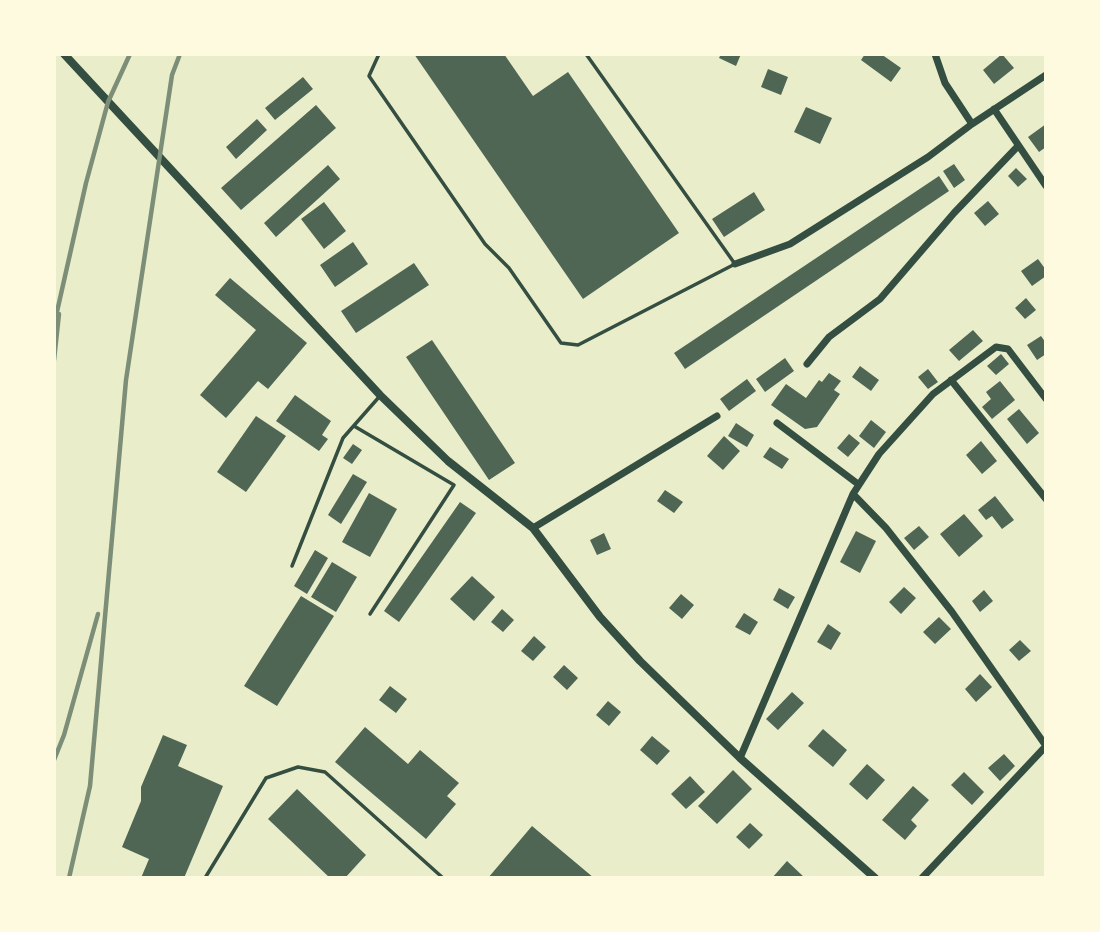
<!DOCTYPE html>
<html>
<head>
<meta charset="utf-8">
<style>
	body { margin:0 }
	#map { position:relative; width:1100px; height:932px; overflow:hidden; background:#e9edc9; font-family:Barlow,sans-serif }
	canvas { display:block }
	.frame { position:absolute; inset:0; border:56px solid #fefae0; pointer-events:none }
</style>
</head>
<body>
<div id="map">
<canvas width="1100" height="932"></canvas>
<div class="frame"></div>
</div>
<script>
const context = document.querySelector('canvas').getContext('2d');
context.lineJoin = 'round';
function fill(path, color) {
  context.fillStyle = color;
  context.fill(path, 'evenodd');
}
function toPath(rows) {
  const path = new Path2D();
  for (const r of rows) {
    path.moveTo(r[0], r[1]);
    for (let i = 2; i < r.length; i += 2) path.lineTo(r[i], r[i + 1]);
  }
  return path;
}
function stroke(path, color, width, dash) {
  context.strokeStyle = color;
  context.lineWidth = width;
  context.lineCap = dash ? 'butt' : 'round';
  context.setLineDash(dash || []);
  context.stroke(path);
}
fill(toPath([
	[414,54,504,54,533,96,568,72,679,233,583,299],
	[721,54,741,54,736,66,719,58],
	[865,54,881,54,901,68,891,82,861,60],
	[1002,54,1014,68,994,84,983,70],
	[768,69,788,77,781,95,761,87],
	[303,77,313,89,275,120,265,108],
	[316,105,336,128,241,210,221,188],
	[806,107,832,118,820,144,794,132],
	[257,119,267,130,236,159,226,147],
	[1046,124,1046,147,1039,152,1028,137],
	[954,164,965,180,954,188,943,171],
	[328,165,340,179,276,237,264,223],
	[1016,168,1027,179,1018,187,1008,176],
	[939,176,949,191,685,369,674,353],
	[754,192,765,210,724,237,712,219],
	[988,201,999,214,985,226,974,213],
	[324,202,346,231,324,249,301,219],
	[353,242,368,264,335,287,320,265],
	[1038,259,1046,270,1046,276,1032,286,1021,271],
	[414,263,429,285,356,333,341,311],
	[230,278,307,343,268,389,258,381,226,418,200,395,256,330,215,295],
	[1026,298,1036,310,1025,319,1015,308],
	[973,330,983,341,959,361,949,350],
	[1041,336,1046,343,1046,354,1037,360,1027,345],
	[432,340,515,463,489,480,406,357],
	[1001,354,1009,364,996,375,987,366],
	[785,358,794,371,765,392,756,379],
	[860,366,879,380,871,391,852,377],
	[928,369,938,382,928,389,918,377],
	[829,373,841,381,834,390,840,394,817,427,805,429,771,405,786,384,806,398,819,380,822,382],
	[747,379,756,391,729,411,720,399],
	[1000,381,1015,400,992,419,982,407,991,399,986,392],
	[295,395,331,421,322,435,328,439,319,451,276,421],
	[1019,409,1039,433,1027,444,1007,419],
	[256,416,286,436,246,492,217,472],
	[871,420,886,432,874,448,859,436],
	[736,423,754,435,747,447,728,436],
	[849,434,860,443,848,457,837,448],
	[724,436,740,451,723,470,707,456],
	[981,441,997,461,982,474,966,455],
	[353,444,362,450,352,464,343,458],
	[770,447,789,459,782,469,763,457],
	[353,474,367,482,341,524,328,515],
	[665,490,683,502,674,513,657,501],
	[369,493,397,509,370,557,342,542],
	[995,496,1014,520,1002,529,992,516,986,520,978,510],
	[460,502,476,513,399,622,384,611],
	[964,514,983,536,959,557,940,534],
	[919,526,929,537,914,550,904,538],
	[856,531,876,541,860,573,840,562],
	[604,533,611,549,597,555,590,540],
	[315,550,328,558,307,594,294,586],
	[332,562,357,577,336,612,311,597],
	[472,576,495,597,474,621,450,599],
	[904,587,916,598,901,614,889,602],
	[779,588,795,597,788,609,773,600],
	[984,590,993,601,980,612,972,601],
	[681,594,694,605,682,619,669,608],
	[301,596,334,616,277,706,244,686],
	[502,609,514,620,503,632,491,622],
	[744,613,758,622,750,635,735,627],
	[939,617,951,629,935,644,923,632],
	[828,624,841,633,831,650,817,642],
	[534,636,546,647,533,661,521,651],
	[1020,640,1031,651,1019,661,1009,650],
	[564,665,578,678,567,690,553,677],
	[980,674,992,687,976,702,965,689],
	[390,686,407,699,396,713,379,700],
	[792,692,804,703,778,730,766,719],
	[608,701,621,712,609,726,596,715],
	[365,727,408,764,420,750,459,783,447,796,456,804,426,839,335,762],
	[823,729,847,750,833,767,808,746],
	[163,735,187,745,178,766,223,786,184,878,141,878,149,859,122,847,141,801,141,787],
	[652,736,670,751,657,765,640,750],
	[1004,754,1015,766,1000,781,988,768],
	[867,764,885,780,867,800,849,784],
	[733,770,752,789,717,824,698,806],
	[964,772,984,792,972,805,951,785],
	[690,776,705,792,686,809,671,794],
	[913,786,929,800,911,820,917,826,905,840,882,820],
	[297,789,366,855,345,878,330,878,268,819],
	[750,823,763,835,749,849,736,837],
	[532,826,594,878,488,878],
	[787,861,805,878,772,878]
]), '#4f6655');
stroke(toPath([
	[379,54,369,76,485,244,509,268,561,343,578,345,735,264,586,54],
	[354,426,454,485,370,614],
	[292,566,343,438,379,397],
	[205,878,266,778,298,767,325,772,443,878]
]), '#344e41', 3.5);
stroke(toPath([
	[935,54,945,83,972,124],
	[994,109,1046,186],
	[735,264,790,244,928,157,972,124,1046,75],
	[807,364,829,337,880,299,954,213,1018,146],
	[951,380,1046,499],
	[777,423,858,484],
	[853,494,886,528,952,612,1046,746],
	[533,528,717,416],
	[740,758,853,494,879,454,933,394,996,347,1008,349,1046,399],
	[922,878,1046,746]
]), '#344e41', 7);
stroke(toPath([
	[64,54,380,395,448,461,533,528,600,617,640,661,740,758,875,878]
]), '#344e41', 8);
stroke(toPath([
	[54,325,86,183,108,102,130,54],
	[54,360,59,314],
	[54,760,64,735,98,614],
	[69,878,90,786,126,380,172,75,180,54]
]), '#7c8e77', 4.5);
</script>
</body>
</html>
